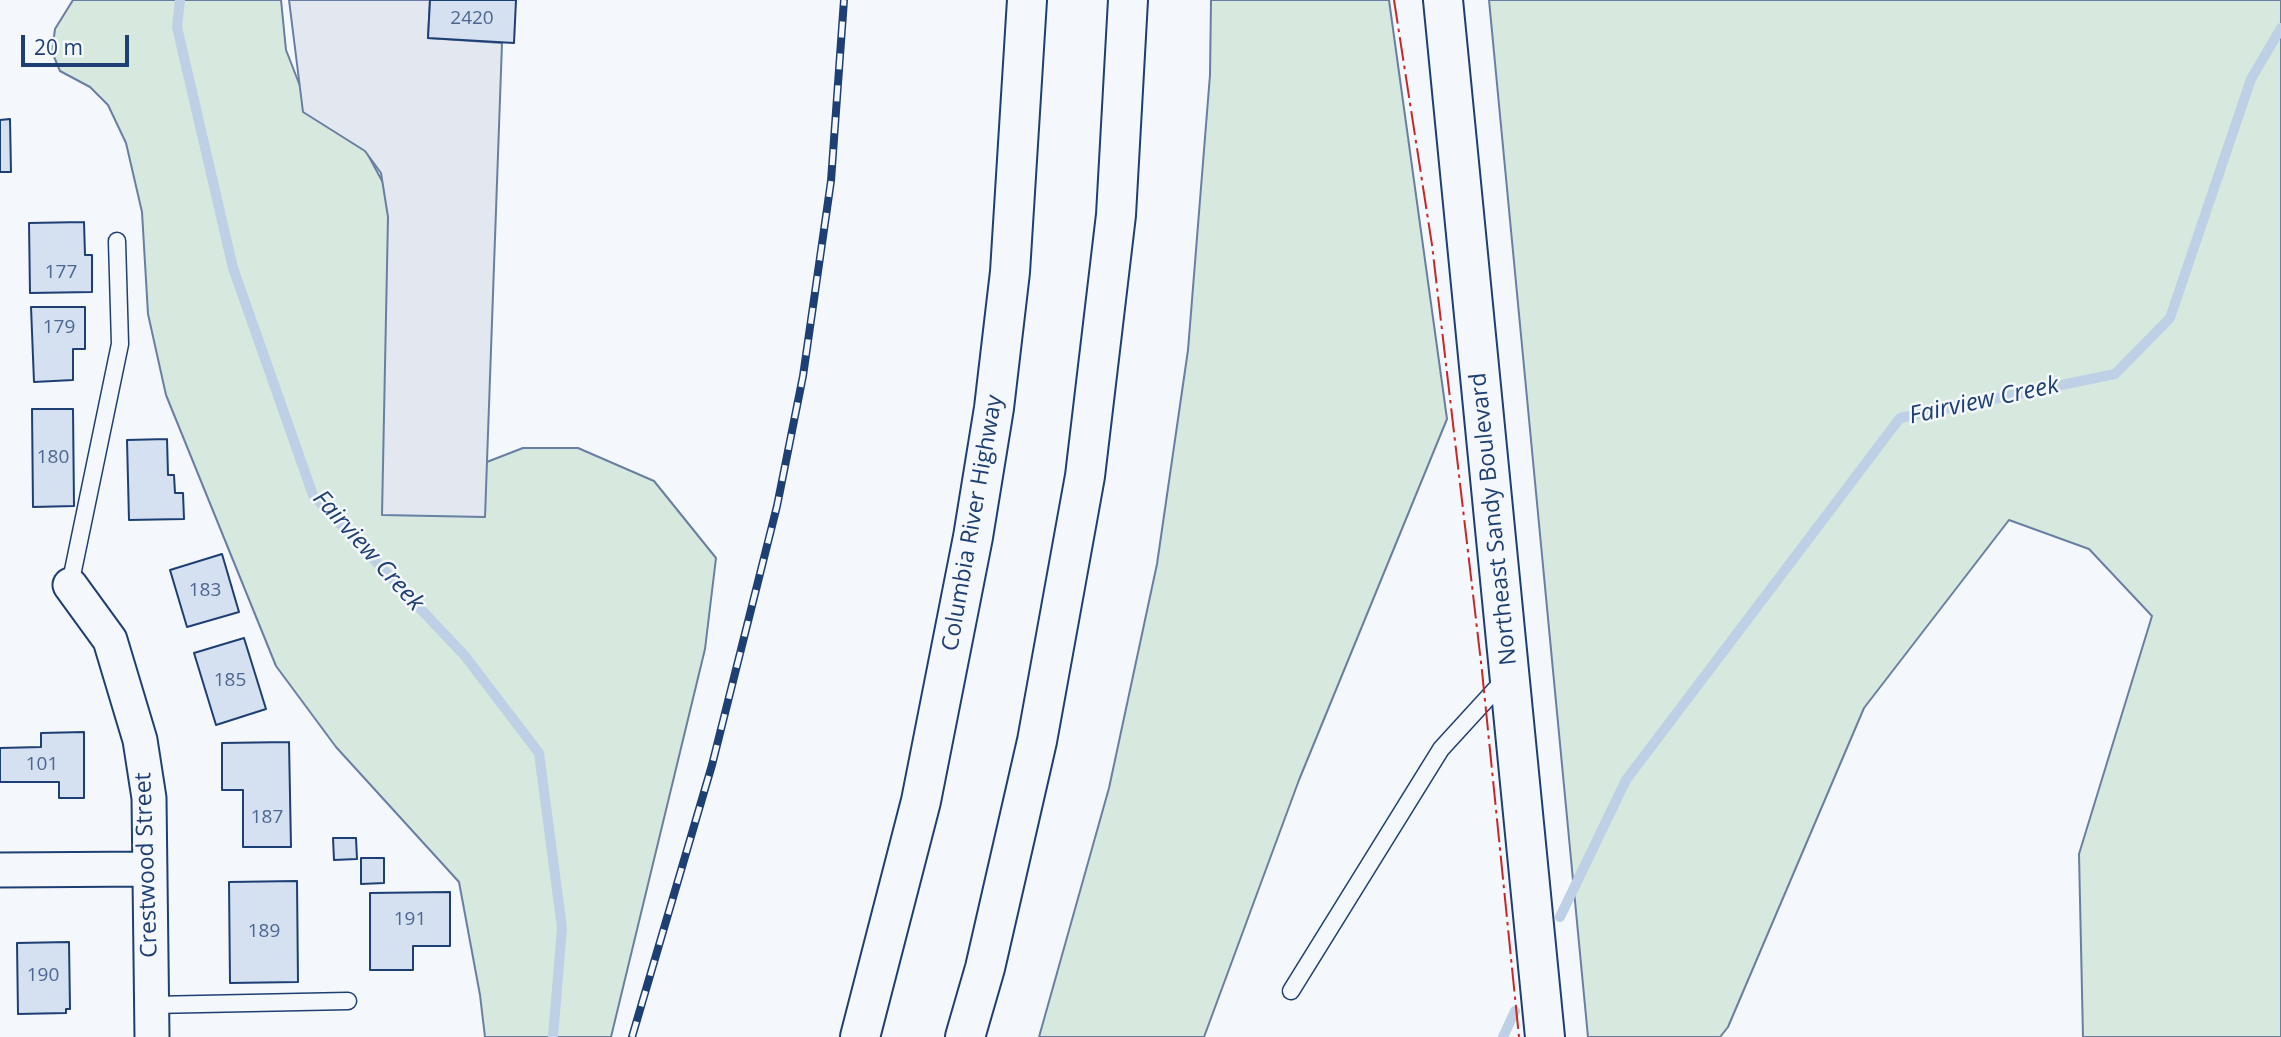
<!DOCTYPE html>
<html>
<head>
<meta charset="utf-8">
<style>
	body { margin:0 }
	#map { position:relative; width:2281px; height:1037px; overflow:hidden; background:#f4f7fb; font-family:"Open Sans",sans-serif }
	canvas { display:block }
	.scale { position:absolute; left:21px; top:35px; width:108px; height:32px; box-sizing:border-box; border:4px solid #1d3f73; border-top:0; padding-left:9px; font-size:21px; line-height:24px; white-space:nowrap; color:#1d3f73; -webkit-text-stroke:5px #f4f7fb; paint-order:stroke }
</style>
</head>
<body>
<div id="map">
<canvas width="2281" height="1037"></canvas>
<div class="scale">20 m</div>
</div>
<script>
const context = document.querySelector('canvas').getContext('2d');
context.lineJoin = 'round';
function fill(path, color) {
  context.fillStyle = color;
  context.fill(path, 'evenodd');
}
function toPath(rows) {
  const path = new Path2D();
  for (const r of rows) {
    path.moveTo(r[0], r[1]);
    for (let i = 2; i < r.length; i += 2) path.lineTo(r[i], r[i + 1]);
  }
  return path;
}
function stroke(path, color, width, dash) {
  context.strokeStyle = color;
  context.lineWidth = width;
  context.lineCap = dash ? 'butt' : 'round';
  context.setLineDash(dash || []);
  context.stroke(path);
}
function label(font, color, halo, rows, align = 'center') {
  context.font = font + ' "Open Sans",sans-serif';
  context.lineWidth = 5;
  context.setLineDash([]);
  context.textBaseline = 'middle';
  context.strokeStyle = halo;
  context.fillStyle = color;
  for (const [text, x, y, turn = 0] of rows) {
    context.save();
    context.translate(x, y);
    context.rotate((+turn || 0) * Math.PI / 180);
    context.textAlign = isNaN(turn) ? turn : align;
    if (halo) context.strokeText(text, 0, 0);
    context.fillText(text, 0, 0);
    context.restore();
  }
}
const green = toPath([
	[73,0,281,0,286,50,309,109,360,140,395,205,466,470,523,448,578,448,654,481,716,558,705,649,611,1037,485,1037,480,995,459,882,336,747,276,666,166,395,148,314,142,212,126,143,108,105,90,87,60,71,52,52,55,29,73,0],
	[1211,0,1389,0,1447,419,1299,780,1204,1037,1039,1037,1109,788,1157,564,1188,350,1210,75,1211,0],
	[1489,0,2281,0,2281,1037,2083,1037,2079,854,2152,616,2089,549,2009,520,1864,708,1728,1027,1720,1037,1588,1037,1489,0]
]);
fill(green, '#d7e8df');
stroke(green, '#687fa3', 2);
const parking = toPath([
	[289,0,430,0,428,38,502,43,485,517,382,515,388,217,381,173,365,151,303,112,289,0]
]);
fill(parking, '#e3e8f0');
stroke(parking, '#687fa3', 2);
stroke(toPath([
	[180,0,177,27,233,268,313,495,465,656,539,753,562,928,553,1037],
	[1560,917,1626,780,1900,418,2115,374,2170,318,2251,79,2281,28],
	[1503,1037,1515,1011]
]), '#bed0e5', 10);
const building = toPath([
	[430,0,516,0,514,43,428,38,430,0],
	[10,119,11,172,0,172,0,120,10,119],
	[84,222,85,255,92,255,92,292,30,293,29,223,84,222],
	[31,307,85,307,85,349,73,349,73,380,34,382,31,307],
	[32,409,73,409,74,506,33,507,32,409],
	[167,439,168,475,174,475,175,493,183,493,184,519,129,520,127,440,167,439],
	[222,554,239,612,187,627,170,570,222,554],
	[244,638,266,709,216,725,194,653,244,638],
	[84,732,84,798,59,798,59,782,0,782,0,748,41,747,41,733,84,732],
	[289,742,291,847,243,847,243,790,222,790,222,743,289,742],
	[333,838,356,838,357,859,334,860,333,838],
	[361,858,384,858,384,883,361,884,361,858],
	[297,881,298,982,230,983,229,882,297,881],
	[450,892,450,946,413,946,413,970,370,970,370,893,450,892],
	[69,942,70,1009,66,1009,66,1013,18,1014,17,943,69,942]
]);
fill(building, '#d5e0f0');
stroke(building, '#1d3f73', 2);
const lane = toPath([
	[70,585,120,344,117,241],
	[1291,991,1441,749,1505,679],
	[152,1005,348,1001]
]);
const street = toPath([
	[70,585,110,640,140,740,149,798,152,1037],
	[0,870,150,869]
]);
const secondary = toPath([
	[1443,0,1545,1037]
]);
const highway = toPath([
	[860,1037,921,801,973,537,994,408,1010,272,1027,0],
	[965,1037,985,968,1037,741,1085,476,1116,215,1128,0]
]);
stroke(lane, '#1d3f73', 19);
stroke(street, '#1d3f73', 37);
stroke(secondary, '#1d3f73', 42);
stroke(highway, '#1d3f73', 42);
stroke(lane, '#f4f7fb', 16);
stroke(street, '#f4f7fb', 33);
stroke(secondary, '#f4f7fb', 38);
stroke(highway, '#f4f7fb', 38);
const rail = toPath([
	[632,1037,712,765,777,506,803,376,831,181,844,0]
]);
stroke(rail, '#1d3f73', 8);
stroke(rail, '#f4f7fb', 5, [16]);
stroke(toPath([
	[1394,0,1432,245,1482,671,1519,1037]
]), '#c62828', 2, [24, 5, 3.5, 5]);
label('19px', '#4b6792', null, [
	["2420",472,19],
	["177",61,273],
	["179",59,328],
	["180",53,458],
	["183",205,591],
	["185",230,681],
	["101",42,765],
	["187",267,818],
	["191",410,920],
	["189",264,932],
	["190",43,976]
]);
label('23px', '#1d3f73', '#f4f7fb', [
	["Northeast Sandy Boulevard",1494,519,-96],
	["Columbia River Highway",973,523,-80],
	["Crestwood Street",147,865,-92]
]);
label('italic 24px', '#1d3f73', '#f4f7fb', [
	["Fairview Creek",1984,401,-12],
	["Fairview Creek",368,551,48]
]);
</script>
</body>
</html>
